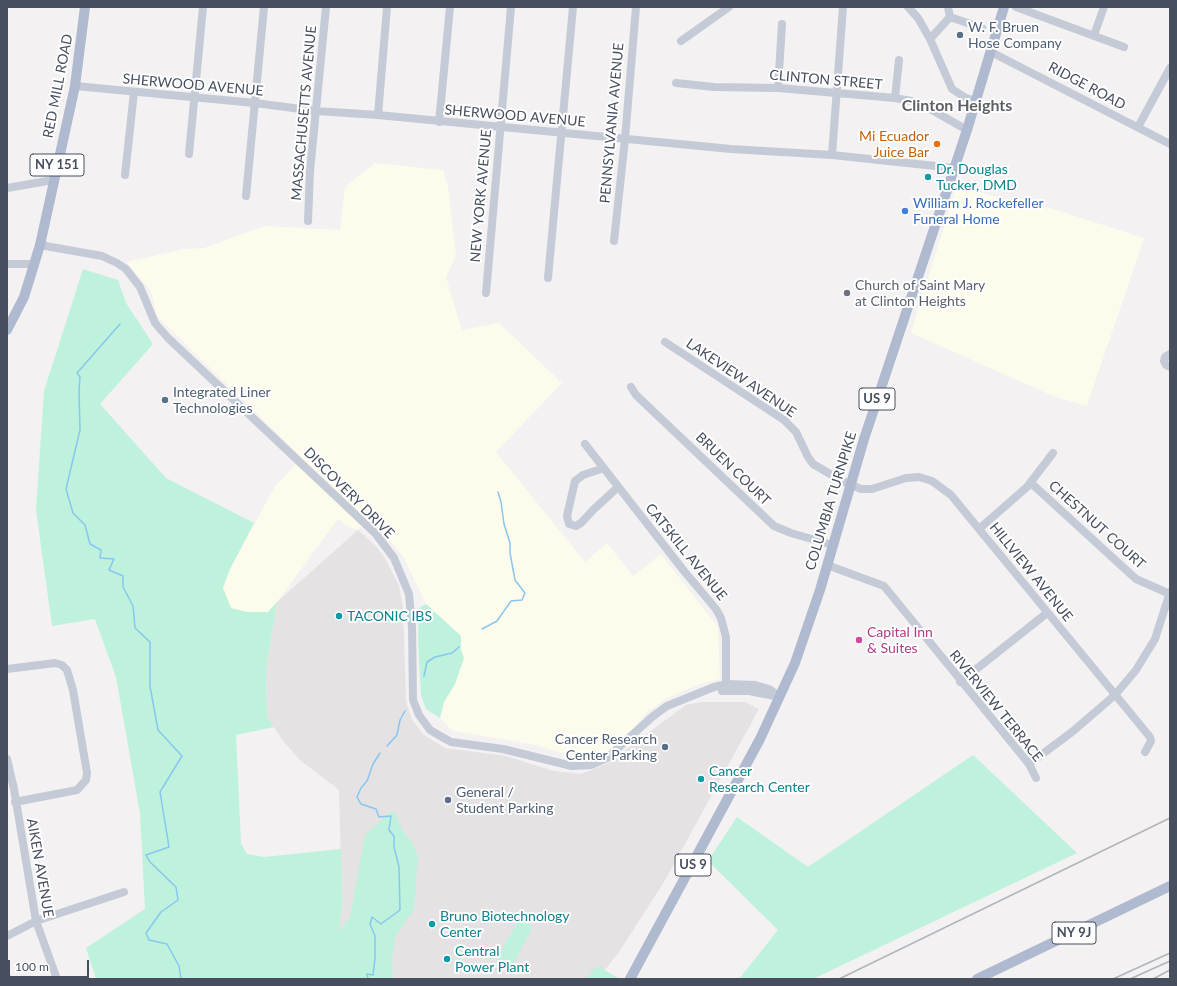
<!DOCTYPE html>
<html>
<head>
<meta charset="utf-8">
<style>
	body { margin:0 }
	#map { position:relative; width:1177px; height:986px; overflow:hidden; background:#f3f1f1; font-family:Lato,sans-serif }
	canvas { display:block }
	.frame { position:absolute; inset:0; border:8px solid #474f5f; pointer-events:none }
	.scale { position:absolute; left:8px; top:960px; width:81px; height:18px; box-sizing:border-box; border:2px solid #474f5f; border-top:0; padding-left:5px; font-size:12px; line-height:14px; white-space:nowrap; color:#474f5f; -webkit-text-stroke:3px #fff; paint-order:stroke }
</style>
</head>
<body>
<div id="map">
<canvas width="1177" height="986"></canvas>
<div class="frame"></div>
<div class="scale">100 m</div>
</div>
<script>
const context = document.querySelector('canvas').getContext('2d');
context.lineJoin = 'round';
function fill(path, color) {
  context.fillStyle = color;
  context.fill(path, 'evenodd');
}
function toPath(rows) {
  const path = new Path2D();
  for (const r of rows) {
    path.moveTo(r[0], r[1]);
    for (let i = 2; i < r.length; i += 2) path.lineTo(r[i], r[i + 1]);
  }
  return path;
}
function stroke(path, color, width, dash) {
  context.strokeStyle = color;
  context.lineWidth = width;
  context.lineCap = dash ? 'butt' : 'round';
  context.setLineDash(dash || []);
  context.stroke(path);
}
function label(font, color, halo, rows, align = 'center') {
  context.font = font + ' Lato,sans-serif';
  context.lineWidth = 4;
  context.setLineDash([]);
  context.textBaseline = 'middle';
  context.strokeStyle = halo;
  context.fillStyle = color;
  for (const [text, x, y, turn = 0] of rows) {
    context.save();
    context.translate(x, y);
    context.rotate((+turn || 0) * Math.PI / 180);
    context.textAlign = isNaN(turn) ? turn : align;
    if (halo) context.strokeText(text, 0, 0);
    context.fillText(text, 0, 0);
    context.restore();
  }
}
fill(toPath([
	[375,163,443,170,448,186,456,256,446,277,462,330,499,323,562,383,496,452,585,562,607,543,633,576,661,554,718,627,720,679,694,686,670,697,647,712,633,729,604,755,590,762,536,745,453,731,440,718,444,702,455,684,461,636,426,604,403,556,370,517,358,530,348,527,338,519,277,602,268,612,247,612,231,608,223,588,230,569,275,486,302,458,157,316,151,291,126,262,184,249,204,248,264,226,340,230,345,187],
	[957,185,1034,209,1047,207,1144,238,1087,406,1053,396,911,333]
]), '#fdfbeb');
fill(toPath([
	[358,530,376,546,386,560,399,586,403,607,406,701,412,720,424,735,445,748,506,756,554,771,581,774,611,762,641,738,686,705,700,702,745,702,759,709,664,882,619,952,598,979,333,979,342,902,339,790,300,760,284,742,267,717,266,669,277,602]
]), '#e4e2e3');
fill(toPath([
	[83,269,118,280,126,303,153,344,100,404,166,478,254,523,230,569,223,588,231,608,247,612,268,612,277,602,266,669,267,717,274,727,236,735,241,844,247,854,264,857,341,849,342,902,339,932,350,917,365,835,393,810,404,833,411,841,418,856,414,909,395,937,392,959,393,979,96,979,86,948,145,909,140,813,116,677,95,619,52,626,36,510,44,391],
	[426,604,461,636,461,650,464,658,455,684,444,702,440,718,426,709,421,695,418,641,419,608],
	[973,755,1077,853,813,979,739,979,778,930,708,861,737,817,808,867],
	[519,920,527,921,532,928,514,963,505,969,499,966,496,958],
	[598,966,618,978,617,979,585,979]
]), '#bef2dc');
stroke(toPath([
	[120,324,77,373,80,377,79,391,80,430,66,489,73,513,85,525,90,544,101,550,100,558,114,559,109,570,123,576,123,587,133,606,135,628,150,642,150,686,158,730,182,756,160,792,169,847,146,855,150,862,176,887,178,900,161,912,146,933,149,940,167,944,179,966,181,979],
	[482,629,497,621,511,601,522,600,525,593,515,580,510,553,510,543,504,524,501,502,498,492],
	[424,676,427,662,435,657,452,653,459,647],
	[387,746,397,735,400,720,405,711],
	[368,979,367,974,373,975,375,958,375,936,370,924,372,917,381,924,400,910,399,867,394,847,394,836,389,830,391,816,379,817,376,809,361,804,357,797,361,788,367,781,373,764,380,753]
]), '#89c6f0', 1.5);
stroke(toPath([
	[908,7,918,18,930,39,952,89,966,98,976,101],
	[1016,7,1124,47],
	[950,17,982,28],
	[1094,35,1104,7],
	[930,39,950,17,948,7],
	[681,41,729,7],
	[991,52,1170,144],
	[676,83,714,87,778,88,895,98,911,101,932,110,967,130],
	[75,86,255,103,316,111,378,115,731,149,832,155,954,168],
	[778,88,782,24],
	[895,98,899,60],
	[378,115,387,7],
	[439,122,450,7],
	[1138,127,1170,68],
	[189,154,203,7],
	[832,155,843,7],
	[125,175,134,92],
	[7,188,53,180],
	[246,196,264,7],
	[308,221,310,171,326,7],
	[614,241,625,139,636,7],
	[40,245,102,256,117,263,126,269,140,287,155,323,168,338,375,533,394,558,409,594,412,627,413,700,419,715,430,730,442,737,451,742,503,749,572,766,591,765,607,758,652,717,667,706,714,687,727,684,755,685,769,689,780,697],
	[7,264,34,264],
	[548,278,573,7],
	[486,293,511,7],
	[665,342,784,420,796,432,808,457,813,464,842,481,861,489,872,489,906,478,919,477,932,481,951,495,1150,737,1151,741,1145,752],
	[1170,354,1165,357,1164,361,1166,365,1170,367],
	[631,387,636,395,774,526,791,533,832,545],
	[585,444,684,571,716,609,721,618,726,637,726,691],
	[604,468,583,475,575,481,567,516,569,524,576,526,581,523,593,510,618,487],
	[1031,483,1136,579,1170,594],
	[979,529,1027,487,1053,453],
	[827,565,884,586,1029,764,1036,778],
	[7,669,55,663,62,665,67,670,73,690,87,773,86,780,77,790,15,802],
	[960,682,1047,613],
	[722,691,749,691,775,696],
	[7,759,14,789,36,921,57,979],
	[1029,764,1072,732,1115,695,1136,670,1155,639,1170,592],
	[7,936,36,921,124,892],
	[7,977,8,979]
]), '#c4cad6', 8);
stroke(toPath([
	[7,330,24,297,40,245,75,86,85,7],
	[630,979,760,739,795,663,820,590,864,439,967,130,1004,7],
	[977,979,1170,886]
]), '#afb9d0', 10);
stroke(toPath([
	[839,979,1170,818],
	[1113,979,1170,953],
	[1130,979,1170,961],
	[1153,979,1170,970]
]), '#b2b4bb', 1.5);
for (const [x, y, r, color] of [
	[960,35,4,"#5c6f8a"],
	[937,144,4,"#e8710a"],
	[928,177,4,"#0f9aa8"],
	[905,211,4,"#3f7fe0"],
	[847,293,4,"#6b7280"],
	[165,400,4,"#5c6f8a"],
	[339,616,4,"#0f9aa8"],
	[859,640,4,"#d1479c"],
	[665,747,4,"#5c6f8a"],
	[701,779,4,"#0f9aa8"],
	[448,800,4,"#5c6f8a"],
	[432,924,4,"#0f9aa8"],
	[447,959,4,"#0f9aa8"]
]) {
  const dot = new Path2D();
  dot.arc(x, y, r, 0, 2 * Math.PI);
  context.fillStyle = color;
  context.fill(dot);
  stroke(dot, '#fff', 1.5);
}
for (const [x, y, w] of [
	[57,165,54],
	[877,399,36],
	[693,865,36],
	[1074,933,44]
]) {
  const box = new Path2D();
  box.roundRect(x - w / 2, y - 11, w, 22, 3);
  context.fillStyle = '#fff';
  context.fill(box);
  stroke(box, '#474f5f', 1);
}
label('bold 13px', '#474f5f', null, [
	["NY 151",57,165],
	["US 9",877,399],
	["US 9",693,865],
	["NY 9J",1074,933]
]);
label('14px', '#4e5e75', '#fff', [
	["W. F. Bruen",968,27],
	["Hose Company",968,43],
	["Integrated Liner",173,392],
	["Technologies",173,408],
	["Cancer Research",657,739,"right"],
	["Center Parking",657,755,"right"],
	["General /",456,792],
	["Student Parking",456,808]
], 'left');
label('14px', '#474f5f', '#fff', [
	["CLINTON STREET",826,80,5],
	["SHERWOOD AVENUE",193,85,5],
	["RED MILL ROAD",58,86,-79],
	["RIDGE ROAD",1087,86,28],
	["MASSACHUSETTS AVENUE",304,113,-85],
	["SHERWOOD AVENUE",515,116,5],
	["PENNSYLVANIA AVENUE",612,123,-85],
	["NEW YORK AVENUE",481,196,-85],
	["LAKEVIEW AVENUE",741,378,34],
	["BRUEN COURT",733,469,44],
	["DISCOVERY DRIVE",349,493,45],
	["COLUMBIA TURNPIKE",831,501,-73],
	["CHESTNUT COURT",1097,525,42],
	["CATSKILL AVENUE",686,552,51],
	["HILLVIEW AVENUE",1031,572,51],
	["RIVERVIEW TERRACE",996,706,51],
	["AIKEN AVENUE",40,868,80]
]);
label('14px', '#c56008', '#fff', [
	["Mi Ecuador",929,136],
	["Juice Bar",929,152]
], 'right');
label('14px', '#0d838f', '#fff', [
	["Dr. Douglas",936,169],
	["Tucker, DMD",936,185],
	["TACONIC IBS",347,616],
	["Cancer",709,771],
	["Research Center",709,787],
	["Bruno Biotechnology",440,916],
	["Center",440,932],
	["Central",455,951],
	["Power Plant",455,967]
], 'left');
label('14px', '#366cbe', '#fff', [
	["William J. Rockefeller",913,203],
	["Funeral Home",913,219]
], 'left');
label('14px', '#5b616d', '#fff', [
	["Church of Saint Mary",855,285],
	["at Clinton Heights",855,301]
], 'left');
label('14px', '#b23c85', '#fff', [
	["Capital Inn",867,632],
	["& Suites",867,648]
], 'left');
label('bold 16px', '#5d5f66', '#fff', [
	["Clinton Heights",957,106]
]);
</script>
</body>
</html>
